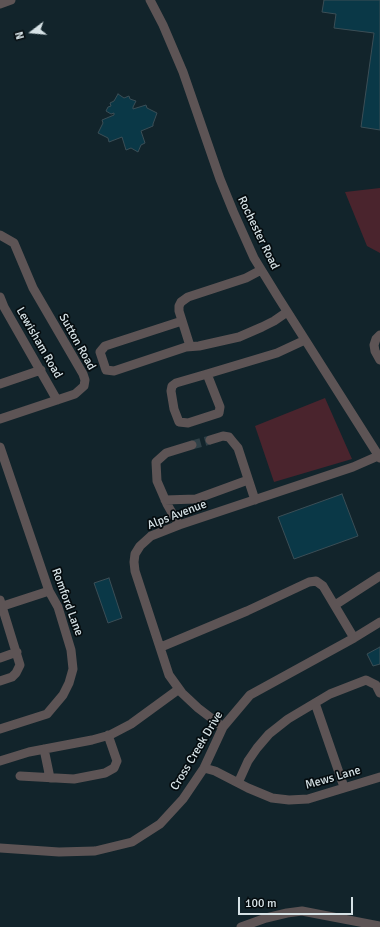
<!DOCTYPE html>
<html>
<head>
<meta charset="utf-8">
<style>
	body { margin:0 }
	#map { position:relative; width:380px; height:927px; overflow:hidden; background:#12242b; font-family:Signika,sans-serif }
	canvas { display:block }
	.north { position:absolute; left:12px; top:12px; width:40px; height:40px; -webkit-text-stroke:3px #050c0f; paint-order:stroke; rotate:254deg; font-size:11px; font-weight:700; line-height:16px; text-align:center; color:#d6e2e6 }
	.north::after { content:''; display:block; margin:auto; width:14px; height:18px; background:#d6e2e6; clip-path:polygon(50% 0,100% 100%,50% 72%,0 100%) }
	.scale { position:absolute; left:238px; top:897px; width:115px; height:18px; box-sizing:border-box; border:2px solid #d6e2e6; border-top:0; padding-left:5px; font-size:12px; line-height:14px; white-space:nowrap; color:#d6e2e6; -webkit-text-stroke:3px #050c0f; paint-order:stroke }
</style>
</head>
<body>
<div id="map">
<canvas width="380" height="927"></canvas>
<div class="north">N</div>
<div class="scale">100 m</div>
</div>
<script>
const context = document.querySelector('canvas').getContext('2d');
context.lineJoin = 'round';
function fill(path, color) {
  context.fillStyle = color;
  context.fill(path, 'evenodd');
}
function toPath(rows) {
  const path = new Path2D();
  for (const r of rows) {
    path.moveTo(r[0], r[1]);
    for (let i = 2; i < r.length; i += 2) path.lineTo(r[i], r[i + 1]);
  }
  return path;
}
function stroke(path, color, width, dash) {
  context.strokeStyle = color;
  context.lineWidth = width;
  context.lineCap = dash ? 'butt' : 'round';
  context.setLineDash(dash || []);
  context.stroke(path);
}
function label(font, color, halo, rows, align = 'center') {
  context.font = font + ' Signika,sans-serif';
  context.lineWidth = 3.5;
  context.setLineDash([]);
  context.textBaseline = 'middle';
  context.strokeStyle = halo;
  context.fillStyle = color;
  for (const [text, x, y, turn = 0] of rows) {
    context.save();
    context.translate(x, y);
    context.rotate((+turn || 0) * Math.PI / 180);
    context.textAlign = isNaN(turn) ? turn : align;
    if (halo) context.strokeText(text, 0, 0);
    context.fillText(text, 0, 0);
    context.restore();
  }
}
fill(toPath([
	[380,188,380,253,367,246,345,192],
	[325,398,352,459,274,482,255,426]
]), '#4a242d');
const building = toPath([
	[324,0,380,0,380,130,361,127,374,33,334,28,336,14,322,12,324,0],
	[118,94,124,98,129,96,130,99,136,101,133,107,133,109,146,105,147,108,157,113,153,124,153,126,141,131,145,143,141,145,138,152,131,148,126,150,122,137,109,142,108,138,98,133,103,123,102,120,114,115,114,113,111,114,106,111,108,107,111,106,110,103,114,101,118,94],
	[342,494,358,536,294,559,278,517,342,494],
	[109,578,122,618,108,623,94,583,109,578],
	[380,647,380,664,373,666,367,654,380,647]
]);
fill(building, '#0a3847');
stroke(building, '#3b4e56', 1);
stroke(toPath([
	[192,445,210,440]
]), '#2f4047', 9, [9, 4.5]);
stroke(toPath([
	[150,0,163,25,183,72,220,179,233,211,254,258,278,297,380,458],
	[0,4,11,0],
	[0,235,14,243,33,288,83,374,85,380,84,386,75,394,0,419],
	[0,297,4,307,57,400],
	[182,321,105,346,100,352,106,370,114,371,186,347,199,346,239,337,262,327,274,321,287,312],
	[380,335,376,339,374,345,375,351,380,360],
	[190,346,179,311,179,306,181,302,188,297,246,278,261,270],
	[207,374,220,407,219,413,188,423,179,422,174,409,171,391,172,386,176,383,207,374,277,353,305,340],
	[0,384,41,370],
	[210,440,223,436,229,437,233,442,238,448,255,500],
	[0,447,49,591,58,607,71,650,73,669,69,683,63,695,47,714,0,729],
	[165,500,196,499,248,480],
	[179,525,167,504,157,481,156,462,166,453,192,445],
	[0,600,20,665,16,673,12,677,0,681],
	[335,605,380,576],
	[0,607,49,591],
	[161,647,247,611,309,582,316,581,323,586,354,638],
	[0,658,17,652],
	[315,703,344,787],
	[223,727,198,708,182,693,169,675,135,571,134,562,135,554,140,546,151,536,179,525,353,467,380,455],
	[44,749,50,778],
	[0,761,29,752,92,740,110,735,131,724,179,689],
	[204,768,215,771,248,788,272,798,289,800,308,799,380,777],
	[20,776,74,779,105,773,114,768,117,761,108,735],
	[238,783,248,761,257,748,269,734,288,719,330,694,366,680,376,685,380,693],
	[0,848,59,852,95,851,132,842,160,824,183,799,204,768,223,727,250,695,354,638,380,622],
	[241,927,266,918,287,913,302,911,380,926]
]), '#5d5455', 9);
label('12px', '#d6e2e6', '#050c0f', [
	["Rochester Road",258,233,64],
	["Sutton Road",77,342,61],
	["Lewisham Road",39,343,60],
	["Alps Avenue",177,515,-21],
	["Romford Lane",67,602,70],
	["Cross Creek Drive",197,751,-59],
	["Mews Lane",333,778,-16]
]);
</script>
</body>
</html>
